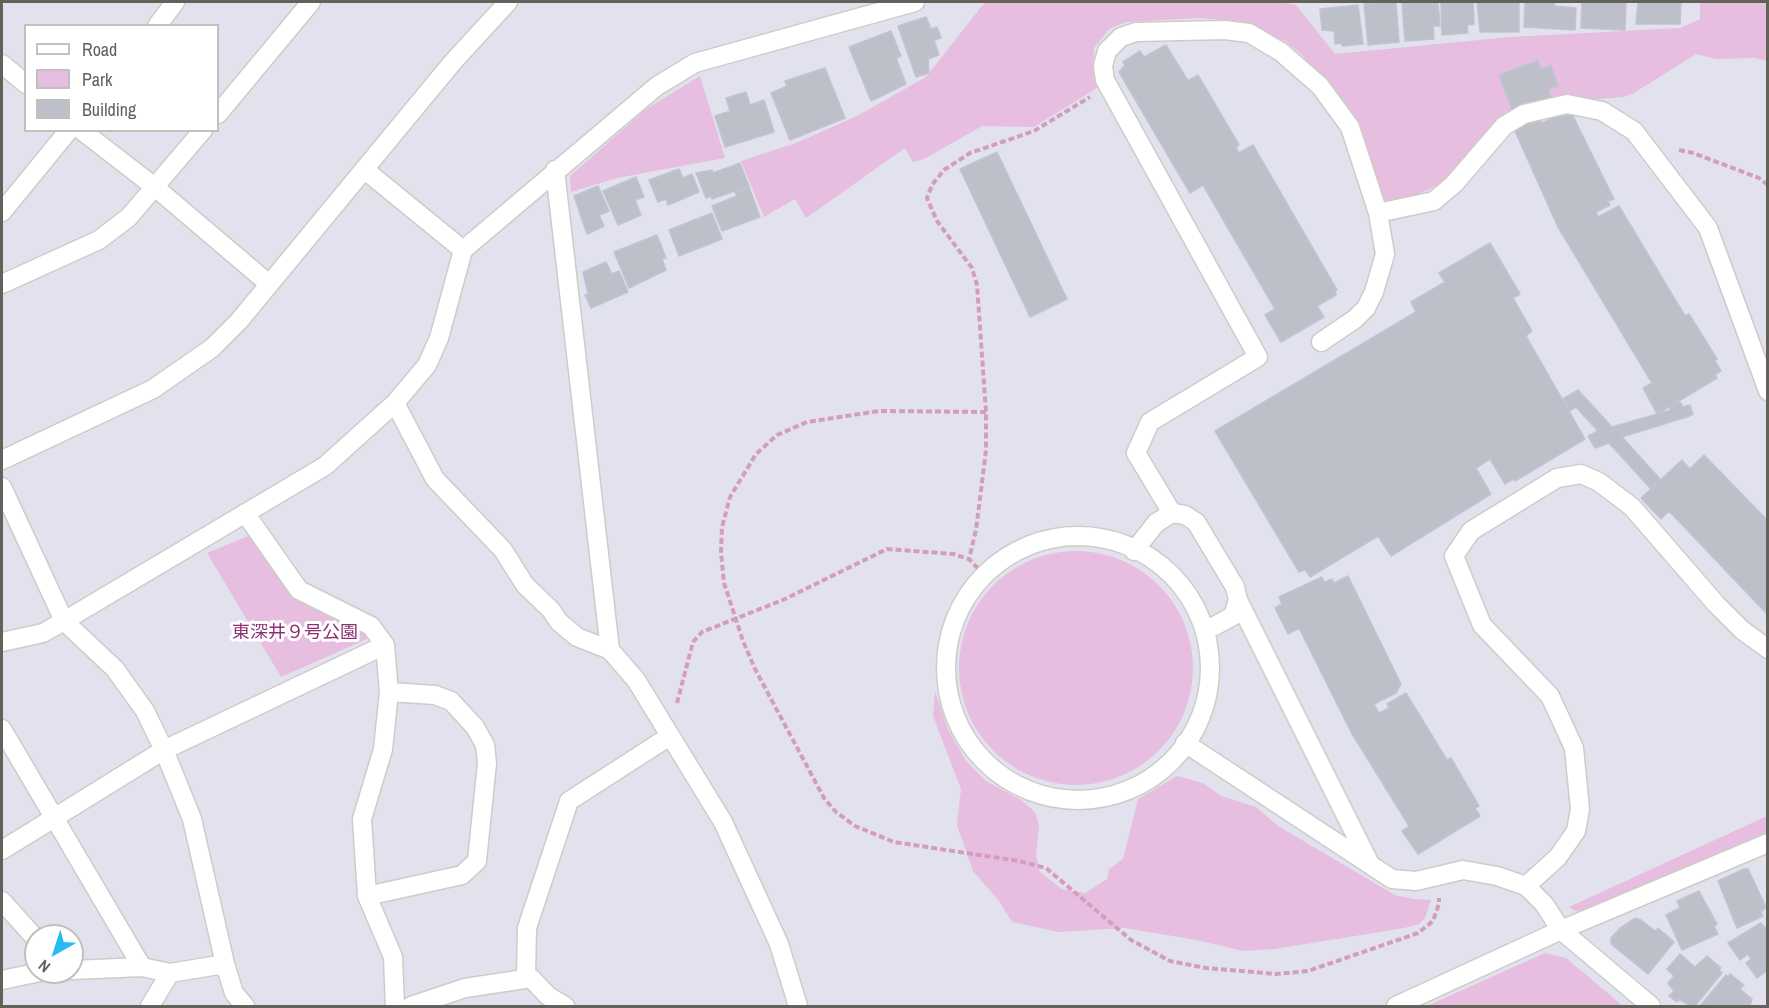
<!DOCTYPE html>
<html>
<head>
<meta charset="utf-8">
<style>
	body { margin:0 }
	#map { position:relative; width:1769px; height:1008px; overflow:hidden; background:#e2e2ee; font-family:"Archivo Narrow",sans-serif }
	canvas { display:block }
	.frame { position:absolute; inset:0; border:3px solid #63615a; pointer-events:none }
	.legend { position:absolute; left:24px; top:24px; width:195px; height:108px; box-sizing:border-box; background:#fff; border:2px solid #c1c0bd; margin:0; padding:8px 10px; list-style:none; font-size:18px; color:#63615a }
	.legend li { display:flex; align-items:center; gap:12px; height:30px }
	.legend b { width:30px; border:2px solid #c1c0bd }
	.north { position:absolute; left:24px; top:924px; width:60px; height:60px; box-sizing:border-box; background:#fff; border:2px solid #c1c0bd; border-radius:50%; rotate:219deg; font-size:16px; font-weight:700; line-height:24px; text-align:center; color:#63615a }
	.north::after { content:''; display:block; margin:auto; width:21px; height:27px; background:#25bdf1; clip-path:polygon(50% 0,100% 100%,50% 72%,0 100%) }
</style>
</head>
<body>
<div id="map">
<canvas width="1769" height="1008"></canvas>
<div class="frame"></div>
<ul class="legend">
<li><b style="height:8px;background:#fff"></b>Road</li>
<li><b style="height:16px;background:#e7bde0"></b>Park</li>
<li><b style="height:16px;background:#bec0c9"></b>Building</li>
</ul>
<div class="north">N</div>
</div>
<script>
const context = document.querySelector('canvas').getContext('2d');
context.lineJoin = 'round';
function fill(path, color) {
  context.fillStyle = color;
  context.fill(path, 'evenodd');
}
function toPath(rows) {
  const path = new Path2D();
  for (const r of rows) {
    if (r.length === 3) {
      path.moveTo(r[0] + r[2], r[1]);
      path.arc(r[0], r[1], r[2], 0, 2 * Math.PI);
      continue;
    }
    path.moveTo(r[0], r[1]);
    for (let i = 2; i < r.length; i += 2) path.lineTo(r[i], r[i + 1]);
  }
  return path;
}
function stroke(path, color, width, dash) {
  context.strokeStyle = color;
  context.lineWidth = width;
  context.lineCap = dash ? 'butt' : 'round';
  context.setLineDash(dash || []);
  context.stroke(path);
}
function label(font, color, halo, rows, align = 'center') {
  context.font = font + ' "Archivo Narrow","Noto Sans JP",sans-serif';
  context.lineWidth = 6;
  context.setLineDash([]);
  context.textBaseline = 'middle';
  context.strokeStyle = halo;
  context.fillStyle = color;
  for (const [text, x, y, turn = 0] of rows) {
    context.save();
    context.translate(x, y);
    context.rotate((+turn || 0) * Math.PI / 180);
    context.textAlign = isNaN(turn) ? turn : align;
    if (halo) context.strokeText(text, 0, 0);
    context.fillText(text, 0, 0);
    context.restore();
  }
}
fill(toPath([
	[985,2,1281,2,1296,5,1335,54,1510,37,1680,28,1700,19,1700,2,1767,2,1767,61,1755,58,1716,59,1696,54,1634,93,1623,97,1600,99,1551,97,1548,89,1558,85,1551,66,1541,69,1513,112,1456,170,1438,185,1415,196,1389,202,1382,197,1365,142,1340,97,1301,54,1286,42,1250,26,1223,20,1199,18,1126,22,1109,29,1094,48,1093,70,1100,86,1034,127,982,126,924,159,913,162,905,148,806,218,795,199,764,217,741,161,796,143,857,116,926,77],
	[700,76,725,158,617,178,571,192,570,176,645,110],
	[253,534,294,594,362,629,367,639,281,677,207,553],
	[1076,668,117],
	[935,691,948,729,966,761,986,781,1021,800,1035,812,1039,825,1036,856,1040,872,1062,889,1085,893,1107,879,1109,869,1123,859,1138,799,1177,776,1203,783,1221,796,1256,807,1278,826,1395,895,1413,899,1431,900,1425,918,1419,924,1404,928,1275,949,1243,951,1197,940,1125,928,1059,932,1012,922,999,901,973,871,957,825,961,789,933,716],
	[1767,816,1767,832,1585,910,1575,911,1569,907],
	[1545,953,1566,958,1623,1006,1427,1006]
]), '#e7bde0');
const building = toPath([
	[1396,2,1399,42,1368,45,1364,4,1396,2],
	[1402,2,1438,2,1440,26,1433,26,1434,39,1405,41,1402,2],
	[1441,2,1473,2,1474,24,1467,25,1468,33,1442,35,1441,2],
	[1477,2,1519,2,1519,32,1480,32,1477,2],
	[1525,2,1555,2,1554,6,1576,8,1575,30,1524,27,1525,2],
	[1582,2,1626,2,1625,30,1581,28,1582,2],
	[1638,2,1681,2,1680,24,1636,24,1638,2],
	[1358,5,1363,44,1342,46,1341,43,1335,44,1334,31,1322,30,1320,9,1358,5],
	[926,17,931,29,937,27,941,38,934,40,939,55,928,59,929,73,916,77,898,26,926,17],
	[891,31,901,56,896,58,906,84,871,101,849,47,891,31],
	[1166,45,1188,81,1198,75,1239,145,1236,147,1239,153,1253,145,1337,290,1335,291,1336,295,1317,306,1324,317,1281,342,1265,315,1275,309,1203,185,1190,193,1119,72,1125,65,1123,62,1140,51,1144,57,1166,45],
	[1538,61,1541,69,1551,66,1558,86,1548,89,1551,97,1513,112,1499,75,1538,61],
	[825,68,845,118,790,140,771,93,787,86,785,81,825,68],
	[746,92,750,105,764,100,774,132,725,147,715,116,730,111,726,98,746,92],
	[1570,110,1614,199,1608,201,1610,205,1596,212,1598,217,1619,206,1685,316,1689,314,1717,359,1715,361,1721,371,1715,375,1717,378,1657,414,1643,388,1652,383,1558,227,1514,129,1538,117,1542,123,1570,110],
	[997,152,1067,299,1030,317,960,169,997,152],
	[740,163,749,186,712,199,711,196,706,198,696,173,712,170,713,173,740,163],
	[679,169,683,178,692,174,699,192,668,205,666,199,658,202,649,180,679,169],
	[636,177,644,197,635,200,641,215,618,225,603,191,636,177],
	[598,186,609,211,599,215,604,226,587,234,574,196,598,186],
	[749,187,760,217,722,231,712,206,737,196,735,192,749,187],
	[712,213,722,239,679,256,669,230,712,213],
	[657,235,666,258,662,259,666,270,629,288,614,252,657,235],
	[1490,243,1520,294,1513,298,1532,331,1526,336,1585,439,1515,481,1513,479,1505,484,1490,459,1476,468,1491,494,1391,556,1378,536,1310,577,1305,569,1299,572,1215,431,1416,312,1411,302,1445,282,1439,273,1490,243],
	[606,262,612,274,619,271,628,292,591,308,585,295,588,294,583,272,606,262],
	[1578,390,1612,427,1671,410,1669,407,1679,401,1683,407,1690,405,1693,414,1690,416,1622,437,1661,480,1651,489,1609,443,1595,448,1588,436,1598,431,1576,407,1570,411,1563,399,1578,390],
	[1704,455,1768,521,1768,615,1669,511,1661,519,1641,498,1682,460,1690,469,1704,455],
	[1348,576,1401,684,1396,693,1374,704,1379,713,1389,708,1387,704,1406,693,1447,760,1451,758,1479,806,1475,808,1480,816,1418,854,1402,831,1409,826,1351,732,1299,628,1288,634,1275,608,1282,604,1279,597,1322,577,1324,582,1332,579,1334,583,1348,576],
	[1744,869,1748,869,1766,907,1761,912,1763,916,1737,928,1718,881,1744,869],
	[1699,891,1717,924,1714,926,1718,934,1682,950,1666,915,1680,908,1677,901,1699,891],
	[1635,918,1641,920,1655,931,1658,928,1674,942,1648,974,1611,944,1611,938,1620,928,1635,918],
	[1761,923,1768,931,1768,970,1757,978,1746,963,1751,959,1748,954,1740,960,1728,943,1761,923],
	[1680,954,1695,967,1707,956,1721,968,1719,970,1722,973,1695,1006,1690,1006,1679,999,1677,1002,1669,996,1674,991,1668,983,1674,976,1667,969,1680,954],
	[1730,974,1744,985,1740,989,1752,999,1750,1006,1700,1006,1726,975,1728,977,1730,974]
]);
fill(building, '#bec0c9');
stroke(building, '#c0c3d3', 1.5);
const minor = toPath([
	[157,26,175,2],
	[2,64,26,84],
	[218,114,311,2],
	[81,130,156,188,269,284],
	[365,170,463,250],
	[555,170,610,650],
	[2,212,69,130],
	[2,284,99,240,129,217,203,130],
	[1321,342,1355,319,1366,308,1374,292,1385,254,1378,213],
	[395,403,435,479,503,550,525,585,551,610,559,622,577,637,610,650,636,680,723,822,779,944,798,1006],
	[2,460,153,389,212,348,239,321,452,63,508,2],
	[2,487,64,621,115,669,145,711,164,750,192,819,225,964,234,993,245,1006],
	[245,513,299,590,371,626,385,645,389,692,383,749,362,819,367,896,393,957,395,1006],
	[1172,513,1136,453,1150,422,1258,357,1105,80,1103,66,1107,51,1121,37,1136,32,1225,30,1249,33,1281,52,1320,86,1350,127,1378,213,1434,201,1454,184,1504,126,1524,114,1567,104,1602,111,1634,131,1708,228,1768,391],
	[1078,668,132],
	[1134,551,1156,523,1172,513,1185,515,1196,522,1235,587,1238,600,1233,616,1205,631],
	[1238,600,1370,864],
	[2,642,43,633,64,621,325,466,395,403,427,365,439,338,463,250,657,86,695,63,915,2],
	[2,729,142,967],
	[1185,743,1392,879,1416,881,1463,870,1497,876,1526,886,1544,904,1561,930,1651,1006],
	[2,850,164,750,385,645],
	[1526,886,1558,857,1576,831,1580,809,1574,748,1550,696,1482,625,1454,556,1471,531,1557,478,1581,474,1599,482,1632,507,1716,604,1742,630,1768,649],
	[367,896,462,875,477,861,487,763,485,745,475,727,451,701,435,695,389,692],
	[2,901,36,939],
	[72,970,142,967,170,973,225,964],
	[526,978,527,928,569,801,670,736],
	[2,980,40,972],
	[150,1006,170,973],
	[411,1006,465,988,531,978,548,996,565,1006],
	[1396,1006,1561,930,1768,843]
]);
stroke(minor, '#cdccc6', 21);
stroke(toPath([
	[1679,150,1693,153,1759,178,1768,185],
	[986,412,879,411,807,422,777,435,756,454,730,497,722,527,721,553,724,583,743,641,755,669,824,798,836,812,855,826,894,842,1019,861,1046,868,1131,940,1170,961,1206,968,1276,974,1308,971,1418,933,1433,921,1439,904,1439,898],
	[984,575,969,559,976,530,986,450,986,412,977,285,972,268,937,221,927,198,932,185,944,170,970,153,1034,131,1090,97],
	[677,703,693,642,702,632,785,599,887,549,953,554,969,559]
]), '#d49dbc', 4, [6, 3]);
stroke(minor, '#fff', 18);
label('18px', '#8b3277', '#fff', [
	["東深井９号公園",295,633]
]);
</script>
</body>
</html>
